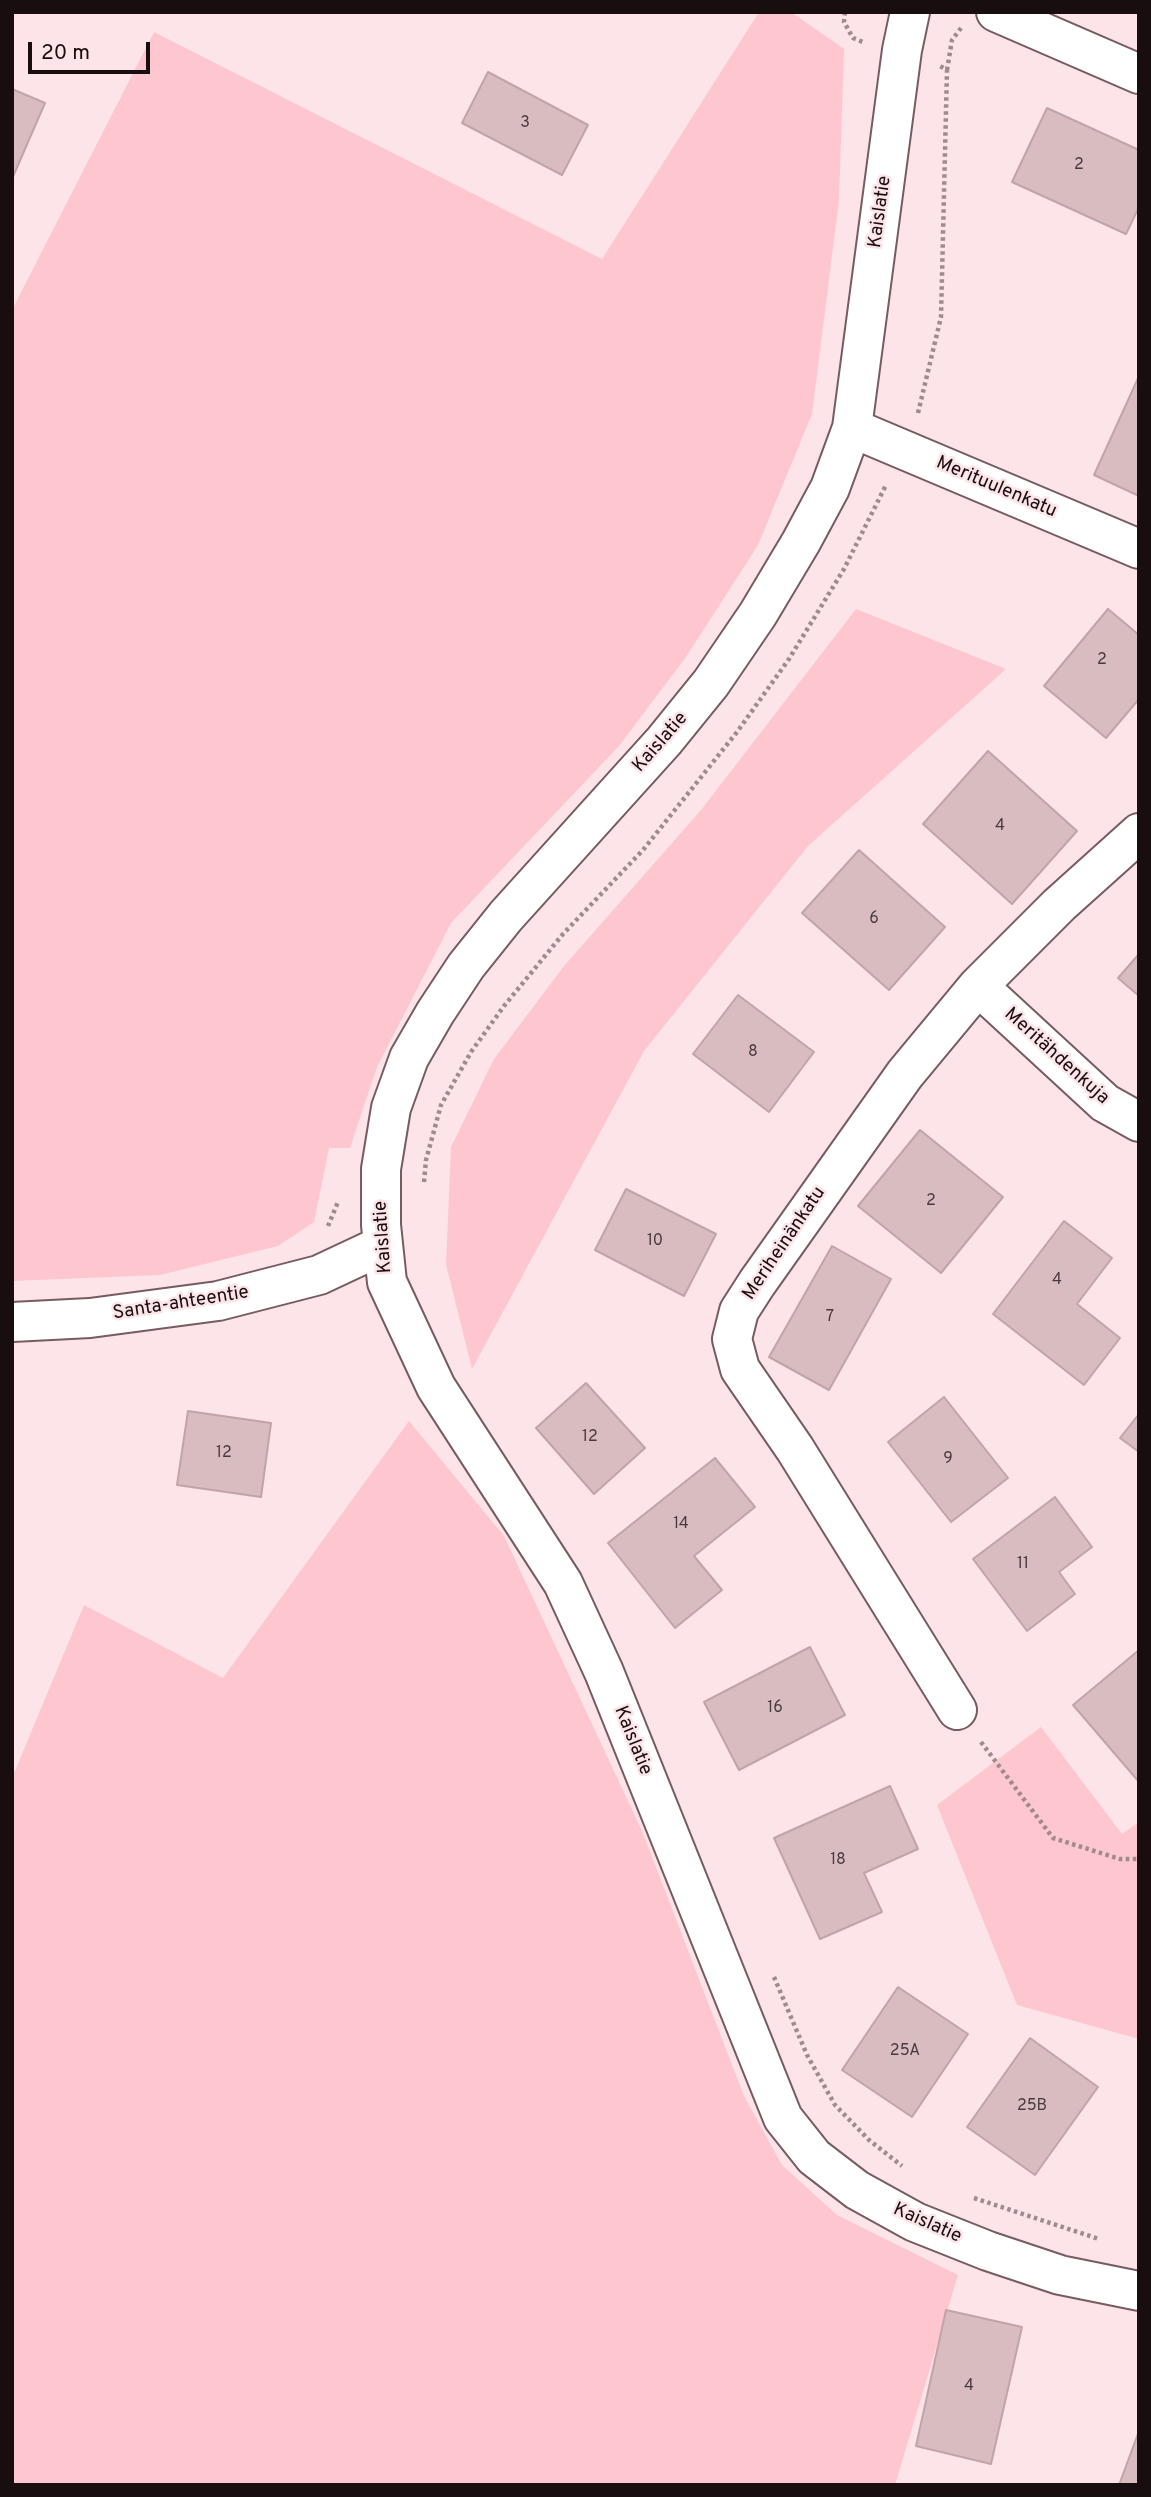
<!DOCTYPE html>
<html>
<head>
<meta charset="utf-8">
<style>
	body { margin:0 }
	#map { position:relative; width:1151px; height:2497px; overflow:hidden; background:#fde4e8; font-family:Overpass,sans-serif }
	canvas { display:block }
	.frame { position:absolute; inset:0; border:14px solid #180e10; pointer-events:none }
	.scale { position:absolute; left:28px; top:42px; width:122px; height:32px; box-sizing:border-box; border:4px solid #180e10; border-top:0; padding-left:9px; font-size:21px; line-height:24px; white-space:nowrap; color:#180e10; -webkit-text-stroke:5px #fde4e8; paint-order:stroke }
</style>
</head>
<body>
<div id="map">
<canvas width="1151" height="2497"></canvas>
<div class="frame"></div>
<div class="scale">20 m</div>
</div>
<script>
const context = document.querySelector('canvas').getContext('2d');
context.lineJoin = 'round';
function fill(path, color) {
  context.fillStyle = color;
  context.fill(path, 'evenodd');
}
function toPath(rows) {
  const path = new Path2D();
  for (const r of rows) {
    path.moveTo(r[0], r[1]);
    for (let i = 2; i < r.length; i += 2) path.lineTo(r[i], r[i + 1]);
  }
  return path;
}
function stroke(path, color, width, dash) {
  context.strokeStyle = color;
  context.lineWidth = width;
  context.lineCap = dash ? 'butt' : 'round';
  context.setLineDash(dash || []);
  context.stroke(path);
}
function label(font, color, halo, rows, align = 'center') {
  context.font = font + ' Overpass,sans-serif';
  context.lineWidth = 5;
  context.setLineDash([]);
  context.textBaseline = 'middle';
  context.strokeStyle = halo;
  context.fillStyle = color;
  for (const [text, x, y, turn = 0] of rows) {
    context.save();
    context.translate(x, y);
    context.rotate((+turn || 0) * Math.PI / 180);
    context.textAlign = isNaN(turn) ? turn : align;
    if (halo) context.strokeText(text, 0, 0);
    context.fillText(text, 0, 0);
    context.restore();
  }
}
fill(toPath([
	[759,12,791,12,844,49,839,200,812,414,758,545,686,657,619,746,451,923,377,1067,350,1148,329,1148,314,1222,278,1246,160,1275,12,1281,12,310,154,32,602,259],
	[856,609,1006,669,808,846,644,1051,472,1369,446,1264,451,1147,494,1059,564,966,701,810],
	[409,1421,504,1536,642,1831,744,2096,782,2165,837,2215,958,2275,895,2485,12,2485,12,1778,84,1605,223,1678],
	[1041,1727,1122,1834,1139,1822,1139,2039,1017,2005,937,1805]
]), '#fec6cf');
const building = toPath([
	[488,72,588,125,562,175,462,123,488,72],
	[12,89,45,103,12,179,12,89],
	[1047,108,1139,150,1139,207,1126,234,1012,182,1047,108],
	[1139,376,1139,496,1094,475,1139,376],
	[1108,609,1139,635,1139,699,1106,738,1044,686,1108,609],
	[988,751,1077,831,1012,904,923,824,988,751],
	[859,850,945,927,889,990,802,913,859,850],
	[1139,954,1139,996,1118,978,1139,954],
	[738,995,814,1052,769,1112,693,1054,738,995],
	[920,1130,1003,1197,941,1273,858,1206,920,1130],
	[626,1189,716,1234,684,1296,595,1250,626,1189],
	[1064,1221,1112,1258,1077,1304,1120,1338,1084,1385,993,1314,1064,1221],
	[832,1246,891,1279,829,1390,769,1357,832,1246],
	[586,1383,645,1448,594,1494,536,1428,586,1383],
	[944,1397,1008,1478,951,1522,888,1442,944,1397],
	[188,1411,271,1423,261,1497,177,1485,188,1411],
	[1139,1414,1139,1452,1120,1438,1139,1414],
	[715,1458,755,1507,694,1556,722,1590,675,1628,608,1543,715,1458],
	[1055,1497,1092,1547,1059,1572,1075,1594,1027,1631,973,1559,1055,1497],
	[810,1647,845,1715,739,1770,704,1702,810,1647],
	[1139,1650,1139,1782,1073,1705,1139,1650],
	[890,1786,918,1849,864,1873,882,1912,820,1939,774,1838,890,1786],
	[898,1987,968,2034,912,2117,842,2070,898,1987],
	[1030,2038,1098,2087,1035,2175,967,2127,1030,2038],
	[946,2310,1022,2327,991,2464,916,2446,946,2310],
	[1139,2431,1139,2485,1119,2485,1139,2431]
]);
fill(building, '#d9bcc0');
stroke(building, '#c0a4a8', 2);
const street = toPath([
	[910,12,902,50,852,428,830,488,801,542,758,614,711,683,664,741,506,916,466,966,435,1013,409,1058,391,1108,381,1169,381,1225,387,1282,436,1387,563,1583,604,1672,783,2118,814,2157,857,2190,915,2222,988,2251,1060,2275,1139,2291],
	[996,12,1139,74],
	[852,428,1139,549],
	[978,986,1105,1103,1139,1122],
	[12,1322,90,1318,218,1301,319,1275,383,1245],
	[957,1710,795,1449,740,1369,732,1339,739,1311,757,1283,905,1074,978,986,1059,905,1139,833]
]);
stroke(street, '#765c61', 42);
stroke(toPath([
	[845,12,844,22,853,38,865,43],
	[947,70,952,40,961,28],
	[918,413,941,317,947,70,940,66],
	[424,1182,426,1160,441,1105,471,1052,504,1006,563,934,643,850,737,732,789,659,844,569,886,485],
	[328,1226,338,1202],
	[981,1742,1053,1838,1120,1859,1139,1859],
	[774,1977,807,2055,835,2105,869,2140,902,2166],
	[974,2198,1099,2239]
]), '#9e8b8e', 4.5, [3.5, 3.5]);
stroke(street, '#fff', 38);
label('16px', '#483a3c', null, [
	["3",525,124],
	["2",1079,166],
	["2",1102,661],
	["4",1000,827],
	["6",874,920],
	["8",753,1053],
	["2",931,1202],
	["10",655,1242],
	["4",1057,1281],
	["7",830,1318],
	["12",590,1438],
	["12",224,1454],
	["9",948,1460],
	["14",681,1525],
	["11",1023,1565],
	["16",775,1709],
	["18",838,1861],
	["25A",905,2052],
	["25B",1032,2107],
	["4",969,2387]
]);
label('19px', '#180e10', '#fde4e8', [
	["Kaislatie",881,212,-82],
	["Merituulenkatu",996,488,23],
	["Kaislatie",661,743,-49],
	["Meritähdenkuja",1056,1057,42],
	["Kaislatie",384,1237,-94],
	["Meriheinänkatu",785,1244,-56],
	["Santa-ahteentie",181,1304,-9],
	["Kaislatie",632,1741,68],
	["Kaislatie",927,2224,24]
]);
</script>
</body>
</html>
